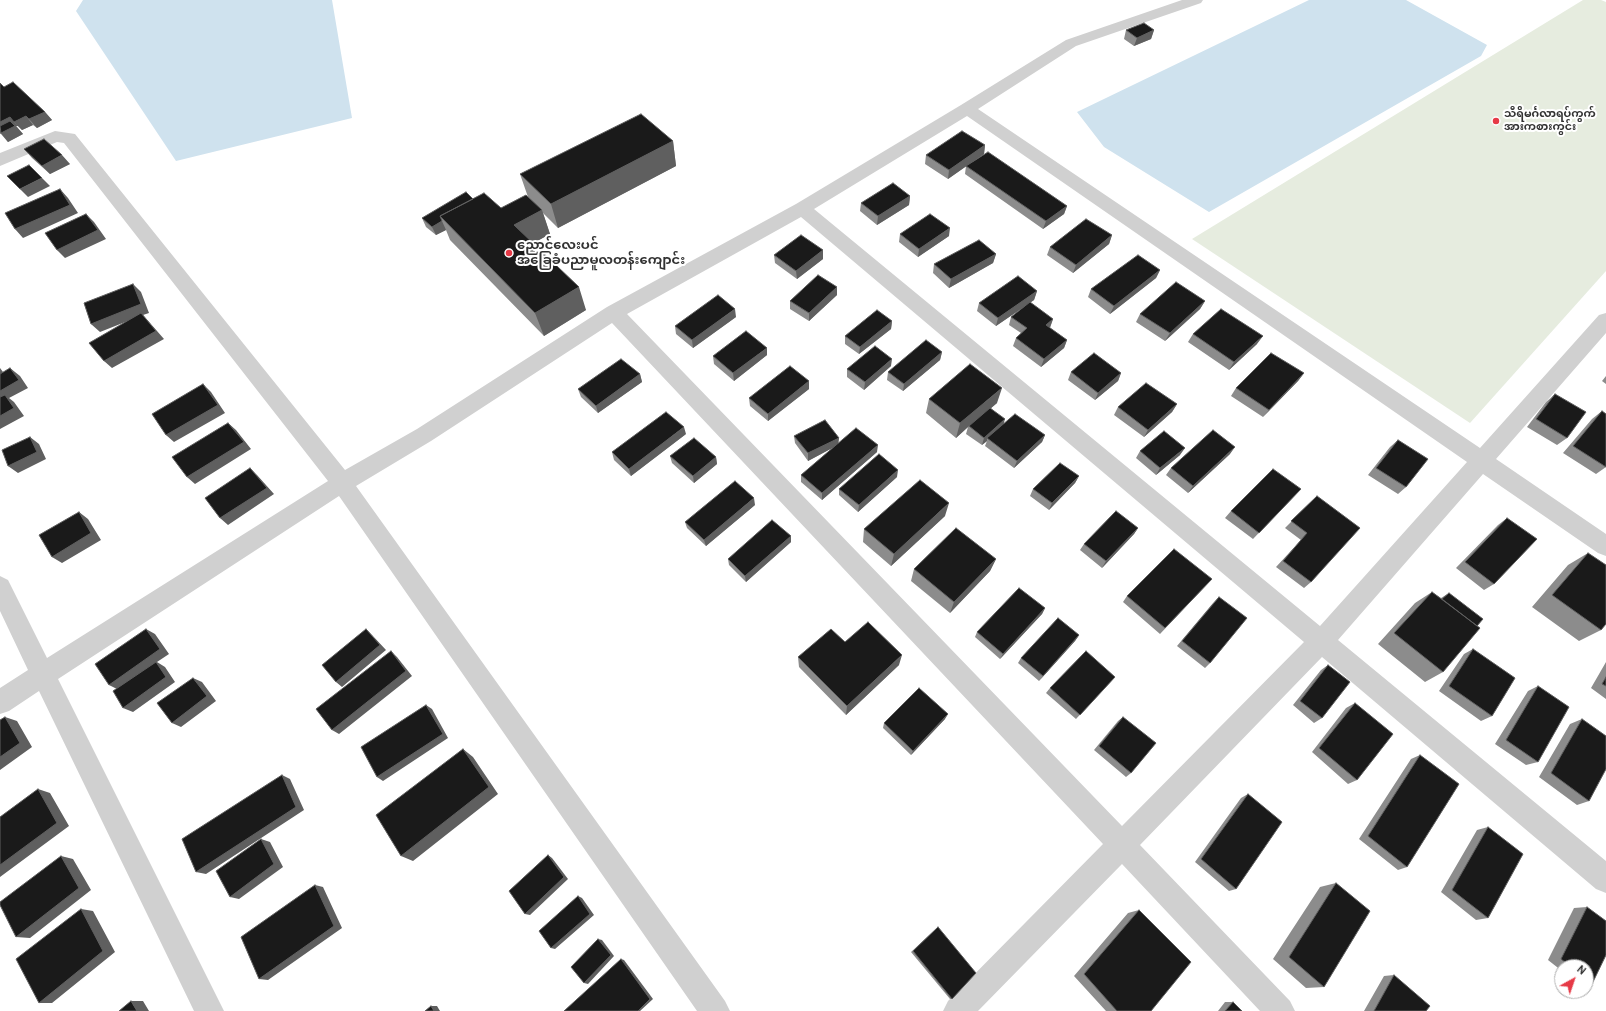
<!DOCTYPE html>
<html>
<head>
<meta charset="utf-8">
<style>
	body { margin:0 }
	#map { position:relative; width:1606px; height:1011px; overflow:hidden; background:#fff; font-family:Overpass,sans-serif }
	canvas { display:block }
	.north { position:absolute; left:1554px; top:959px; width:40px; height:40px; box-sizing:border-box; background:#fff; border:1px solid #adadad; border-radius:50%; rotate:40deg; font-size:11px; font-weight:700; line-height:16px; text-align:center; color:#333 }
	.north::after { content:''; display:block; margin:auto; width:14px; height:18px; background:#e63946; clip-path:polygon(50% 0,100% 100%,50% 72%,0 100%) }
</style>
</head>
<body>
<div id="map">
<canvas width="1606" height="1011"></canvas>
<div class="north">N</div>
</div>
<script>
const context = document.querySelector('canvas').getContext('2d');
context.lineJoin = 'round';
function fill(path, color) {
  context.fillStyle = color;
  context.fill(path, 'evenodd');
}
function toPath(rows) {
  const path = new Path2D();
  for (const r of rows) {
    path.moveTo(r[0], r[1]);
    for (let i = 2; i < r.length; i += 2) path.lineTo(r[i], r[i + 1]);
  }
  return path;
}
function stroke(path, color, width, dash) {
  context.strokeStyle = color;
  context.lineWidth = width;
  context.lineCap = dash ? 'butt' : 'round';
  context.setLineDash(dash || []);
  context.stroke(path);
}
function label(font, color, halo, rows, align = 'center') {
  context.font = font + ' Overpass,"Noto Sans Myanmar",sans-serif';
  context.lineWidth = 4;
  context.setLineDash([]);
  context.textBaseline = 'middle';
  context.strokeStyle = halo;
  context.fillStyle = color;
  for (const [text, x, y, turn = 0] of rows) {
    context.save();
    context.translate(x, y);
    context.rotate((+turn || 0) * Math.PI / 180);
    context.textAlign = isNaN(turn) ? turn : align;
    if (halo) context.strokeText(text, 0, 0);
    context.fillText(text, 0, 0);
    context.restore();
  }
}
fill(toPath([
	[1583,0,1601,0,1606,2,1606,271,1470,423,1192,239]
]), '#e6ecdf');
fill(toPath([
	[83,0,332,0,352,118,176,161,76,11],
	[1309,0,1406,0,1487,45,1481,56,1209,212,1104,147,1077,112]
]), '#cfe2ee');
fill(toPath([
	[1182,0,1203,0,1201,3,1076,46,978,109,1480,448,1599,315,1606,313,1606,333,1496,459,1606,534,1606,556,1598,553,1483,474,1338,640,1606,861,1606,893,1596,889,1322,657,1140,845,1290,1001,1295,1011,1260,1011,1122,864,978,1011,943,1011,948,1001,1103,844,612,323,431,441,356,486,725,1001,730,1011,697,1011,339,496,58,679,224,1011,194,1011,39,691,9,711,0,714,0,688,28,670,0,611,0,576,8,580,47,658,328,481,64,143,57,142,0,166,0,153,55,131,75,134,345,470,417,429,607,307,796,204,961,105,1066,40,1182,0],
	[967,116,1467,462,1320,626,814,209,967,116],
	[801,217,1304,642,1122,826,627,314,801,217]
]), '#d0d0d0');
fill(toPath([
	[1126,30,1154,30,1151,39,1134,46,1124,39],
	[0,83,4,87,45,112,52,120,37,128,33,125,22,130,18,126,16,126,23,134,8,142,1,134,0,134],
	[673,141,676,166,558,228,543,213,550,234,533,243,586,310,544,336,450,240,446,230,436,235,426,227,422,218,473,199,501,208,528,197,520,174],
	[985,145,984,154,972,162,1067,206,1064,214,1043,229,965,174,966,166,948,179,925,164,926,155],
	[24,149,70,164,50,174,32,158],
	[910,196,909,205,877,225,860,211,861,203],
	[900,234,949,236,918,257,899,242],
	[1112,235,1109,244,1073,273,1047,255,1050,247],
	[823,250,823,259,797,279,775,263,774,255],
	[996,254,993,263,949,288,933,273,934,264],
	[1160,270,1156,278,1110,314,1088,297,1091,289],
	[837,287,837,295,809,321,790,309,790,301],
	[1037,291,1034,300,996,326,977,311,979,303],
	[1205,301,1200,309,1165,341,1136,322,1140,314],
	[736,317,693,348,676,334,675,326],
	[1011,317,1053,319,1050,328,1067,340,1064,348,1041,367,1013,346,1016,338,1021,333,1009,325],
	[892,321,891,329,859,354,845,344,845,336],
	[1193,334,1257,344,1229,370,1188,342],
	[942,352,940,360,903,391,887,380,888,372],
	[767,355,734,381,714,364,713,356],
	[891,366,864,390,847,377,847,369],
	[1071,372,1121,373,1118,381,1095,400,1068,380],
	[1304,373,1298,381,1263,417,1231,396,1236,388],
	[640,374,642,382,598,413,581,397,578,389],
	[1606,376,1606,384,1602,381],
	[809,381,809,389,768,421,750,406,749,398],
	[1555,394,1567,438,1557,445,1527,427,1546,402],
	[929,399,997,403,991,408,1004,424,1045,435,1042,442,1014,468,985,446,987,441,982,445,966,434,968,427,956,438,926,413],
	[1177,404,1172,412,1144,437,1114,415,1118,407],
	[1602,411,1606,414,1606,467,1596,474,1563,453,1592,419],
	[686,434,631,476,614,460,612,452],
	[794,436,839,438,838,444,877,452,822,500,801,482,801,475,834,447,808,461,795,443],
	[1398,440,1406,487,1398,494,1368,475,1390,447],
	[1140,451,1180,455,1156,475,1136,458],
	[1230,454,1188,493,1166,475,1171,468],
	[670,456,716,457,717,464,694,483,672,463],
	[1079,476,1075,483,1049,510,1030,496,1033,489],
	[897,477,858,512,839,495,839,489],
	[1301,489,1253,539,1225,518,1231,511],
	[1317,496,1311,582,1304,588,1276,567,1301,540,1285,528],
	[755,505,706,546,687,528,685,522],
	[945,516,891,566,863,542,864,529],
	[1507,518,1494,584,1484,590,1456,568,1498,525],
	[1138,528,1134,534,1102,568,1080,550,1084,544],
	[791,536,791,542,746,582,729,565,728,559],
	[1588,553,1601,630,1579,641,1532,607,1568,565],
	[996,559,990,571,950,613,911,581,914,569],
	[1212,579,1160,634,1123,602,1127,596],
	[1432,592,1441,598,1449,593,1477,626,1443,672,1425,682,1378,644,1415,603],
	[1219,597,1210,663,1205,668,1177,646,1213,603],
	[1045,608,1042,614,1000,659,975,637,977,632],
	[1079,635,1075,641,1039,681,1018,663,1021,658],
	[845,642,899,665,846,715,799,667,798,657],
	[1473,649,1492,716,1481,721,1439,691,1464,654],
	[1606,662,1606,699,1591,688],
	[1328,665,1322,718,1314,723,1293,705,1321,670],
	[1115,677,1076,719,1046,693,1050,688],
	[1538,686,1538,762,1526,765,1495,744,1528,691],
	[1355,703,1357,780,1348,784,1312,752,1346,708],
	[1123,717,1131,773,1126,777,1094,750,1118,721],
	[945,719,911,755,883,728,884,723],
	[1582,719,1589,801,1577,805,1539,777,1570,724],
	[1420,755,1407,867,1398,870,1359,839,1411,759],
	[1248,794,1236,889,1229,891,1195,862,1241,798],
	[1488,827,1488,918,1476,920,1441,892,1477,830],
	[1336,883,1324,987,1306,988,1273,959,1320,887],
	[1587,907,1592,984,1586,984,1586,967,1562,967,1562,971,1548,960,1574,908],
	[1139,910,1151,1011,1106,1011,1074,976,1128,913],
	[938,927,952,999,950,999,911,952],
	[1394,975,1426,1011,1364,1011,1384,976],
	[1225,1002,1233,1002,1242,1011,1218,1011]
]), '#8c8c8c');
fill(toPath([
	[1154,30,1151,39,1134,46,1137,38],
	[45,112,52,120,37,128,29,119],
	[26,116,33,125,22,130,14,122],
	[10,117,18,126,16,126,23,134,8,142,0,132,0,122],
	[673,141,676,166,558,228,551,204],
	[985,145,984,154,948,179,949,170],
	[62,155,70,164,50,174,42,166],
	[42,178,50,186,28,197,20,189],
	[60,189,68,198,78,213,23,238,15,229],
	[910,196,909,205,877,225,878,216],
	[1067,206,1064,214,1043,229,1046,221],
	[542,210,550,234,523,249,514,225],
	[86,214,94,222,106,239,65,258,57,250],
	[442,221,446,230,436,235,432,227],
	[950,228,949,236,918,257,919,249],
	[1112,235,1109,244,1073,273,1076,265],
	[823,250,823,259,797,279,796,271],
	[996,254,993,263,949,288,951,279],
	[1160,270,1156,278,1110,314,1114,306],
	[133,284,141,292,149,313,143,315,164,339,112,368,104,361,143,315,100,332,91,324],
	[579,287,586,310,544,336,535,313],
	[837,287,837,295,809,321,809,313],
	[1037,291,1034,300,996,326,998,318],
	[1205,301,1200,309,1165,341,1170,333],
	[735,309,736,317,693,348,692,340],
	[1053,319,1050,327,1043,333,1046,325],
	[892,321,891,329,859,354,860,347],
	[1263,336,1257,344,1229,370,1234,362],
	[1067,340,1064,348,1041,367,1044,359],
	[767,348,767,355,734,381,733,373],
	[942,352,940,360,903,391,904,384],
	[892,359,891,366,864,390,865,382],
	[0,368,6,376,0,379],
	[10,368,20,376,28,388,9,398,14,402,24,416,0,429,0,391],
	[1121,373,1118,381,1095,400,1098,393],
	[1304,373,1298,381,1263,417,1269,410],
	[640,374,642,382,598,413,596,406],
	[809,381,809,389,768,421,768,414],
	[203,384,211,392,225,413,174,442,166,435],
	[1002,388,997,403,969,427,969,426,968,427,956,438,960,423],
	[1177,404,1172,412,1144,437,1148,430],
	[1005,419,1003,426,987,438,987,441,982,445,984,438],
	[228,423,236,430,251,449,195,484,187,477],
	[684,427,686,434,631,476,629,469],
	[1045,435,1042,442,1014,468,1017,461],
	[30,437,39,444,46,459,18,473,8,466],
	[839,438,838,445,808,461,808,453],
	[878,445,877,452,822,500,822,493],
	[1235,447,1230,454,1188,493,1193,486],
	[1185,448,1180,455,1156,475,1160,468],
	[716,457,717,464,694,483,693,476],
	[250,468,257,475,274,494,228,525,220,518],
	[898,470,897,477,858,512,859,505],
	[1079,476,1075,483,1049,510,1052,503],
	[754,498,755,505,706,546,704,540],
	[949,503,945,516,891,566,894,554],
	[79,512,88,519,101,540,62,563,52,557],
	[1138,528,1134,534,1102,568,1106,561],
	[791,536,791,542,746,582,745,576],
	[996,559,990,571,950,613,954,602],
	[1045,608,1042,614,1000,659,1003,654],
	[146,629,155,634,169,654,157,662,165,667,175,682,133,712,123,708,119,690,109,685],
	[366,629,372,635,386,650,342,687,336,682],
	[1079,635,1075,641,1039,681,1043,676],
	[391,651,397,657,412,676,339,734,332,730],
	[902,655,899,665,846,715,847,706],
	[193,678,202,682,216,701,181,727,172,723],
	[426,705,432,709,448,738,383,781,377,777],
	[948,714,945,719,911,755,913,751],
	[5,717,17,721,32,747,0,770,0,757],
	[463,749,473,757,498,794,413,861,401,856],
	[282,775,290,779,304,810,206,874,196,872],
	[38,789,50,793,69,826,0,877,0,865],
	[261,839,270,842,283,867,239,899,230,897],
	[548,855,552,858,568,879,530,915,525,914],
	[61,856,73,859,91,890,30,938,16,937],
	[315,885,323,887,342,928,268,980,259,979],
	[578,896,582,898,594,915,555,949,551,948],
	[81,909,93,911,115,952,52,1003,39,1003],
	[598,939,602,940,614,956,588,984,584,983],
	[621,959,624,960,653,999,640,1011,638,1011],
	[131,1001,143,1001,149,1011,137,1011],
	[431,1006,437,1006,440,1011,434,1011]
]), '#5f5f5f');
const building = toPath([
	[1144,23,1154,30,1137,38,1126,30,1144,23],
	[13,82,45,112,29,119,26,116,14,122,10,117,0,122,0,83,4,87,13,82],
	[641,114,673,141,551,204,520,174,641,114],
	[10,121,15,126,1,133,0,126,10,121],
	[962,131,985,145,949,170,926,155,962,131],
	[44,139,62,155,42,166,24,149,44,139],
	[988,152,1067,206,1046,221,966,166,988,152],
	[29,165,42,178,20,189,7,176,29,165],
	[893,183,910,196,878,216,861,203,893,183],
	[60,189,70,205,15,229,5,213,60,189],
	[466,192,473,199,440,216,442,221,432,227,422,218,466,192],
	[484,193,501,208,526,195,542,210,514,225,579,287,535,313,440,216,484,193],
	[86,214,98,230,57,250,45,233,86,214],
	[930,214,950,228,919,249,900,234,930,214],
	[1086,219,1112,235,1076,265,1050,247,1086,219],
	[801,235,823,250,796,271,774,255,801,235],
	[979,240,996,254,951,279,934,264,979,240],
	[1138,255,1160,270,1114,306,1091,289,1138,255],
	[818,275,837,287,809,313,790,301,818,275],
	[1018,276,1037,291,998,318,979,303,1018,276],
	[1176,282,1205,301,1170,333,1140,314,1176,282],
	[133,284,141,304,91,324,84,303,133,284],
	[718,295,735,309,692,340,675,326,718,295],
	[1030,302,1053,319,1046,325,1067,340,1044,359,1016,338,1027,328,1011,317,1030,302],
	[1221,309,1263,336,1234,362,1193,334,1221,309],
	[877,310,892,321,860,347,845,336,877,310],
	[141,313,156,331,104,361,89,343,141,313],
	[746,331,767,348,733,373,713,356,746,331],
	[926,340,942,352,904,384,888,372,926,340],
	[875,346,892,359,865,382,847,369,875,346],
	[1094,353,1121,373,1098,393,1071,372,1094,353],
	[1271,353,1304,373,1269,410,1236,388,1271,353],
	[621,359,640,374,596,406,578,389,621,359],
	[970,364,1002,388,960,423,929,399,970,364],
	[790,366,809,381,768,414,749,398,790,366],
	[10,368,19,380,0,391,0,374,10,368],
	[1146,383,1177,404,1148,430,1118,407,1146,383],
	[203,384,218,405,166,435,152,414,203,384],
	[1555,394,1586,412,1567,438,1536,419,1555,394],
	[5,395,14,408,0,416,0,397,5,395],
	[990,408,1005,419,984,438,969,426,990,408],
	[1602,411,1606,414,1606,467,1573,446,1602,411],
	[666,412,684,427,629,469,612,452,666,412],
	[1015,414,1045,435,1017,461,987,438,1015,414],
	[825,420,839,438,808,453,794,436,825,420],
	[228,423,244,442,187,477,172,457,228,423],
	[856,428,878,445,822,493,801,475,856,428],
	[1213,430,1235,447,1193,486,1171,468,1213,430],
	[1164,431,1185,448,1160,468,1140,451,1164,431],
	[30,437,37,452,8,466,2,450,30,437],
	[694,438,716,457,693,476,670,456,694,438],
	[1398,440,1428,459,1406,487,1376,468,1398,440],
	[879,454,898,470,859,505,839,489,879,454],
	[1060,463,1079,476,1052,503,1033,489,1060,463],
	[250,468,267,488,220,518,205,498,250,468],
	[1273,469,1301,489,1259,533,1231,511,1273,469],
	[920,480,949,503,894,554,864,529,920,480],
	[735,481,754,498,704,540,685,522,735,481],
	[1317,496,1360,528,1311,582,1283,561,1307,533,1291,521,1317,496],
	[1116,511,1138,528,1106,561,1084,544,1116,511],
	[79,512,91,533,52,557,39,535,79,512],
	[1507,518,1537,539,1494,584,1465,562,1507,518],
	[772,520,791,536,745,576,728,559,772,520],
	[956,528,996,559,954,602,914,569,956,528],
	[1174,549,1212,579,1165,628,1127,596,1174,549],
	[1588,553,1606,565,1606,624,1601,630,1552,595,1588,553],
	[1019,588,1045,608,1003,654,977,632,1019,588],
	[1432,592,1480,628,1443,672,1394,633,1432,592],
	[1449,593,1483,619,1477,626,1442,599,1449,593],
	[1219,597,1247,618,1210,663,1182,641,1219,597],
	[1058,618,1079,635,1043,676,1021,658,1058,618],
	[868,622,902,655,847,706,798,657,831,629,845,642,868,622],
	[146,629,160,649,109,685,95,664,146,629],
	[366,629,380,645,336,682,322,665,366,629],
	[1473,649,1515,678,1492,716,1449,686,1473,649],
	[391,651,406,671,332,730,316,709,391,651],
	[1086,651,1115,677,1080,715,1050,688,1086,651],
	[156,662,166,677,123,708,113,691,156,662],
	[1328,665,1350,682,1322,718,1300,701,1328,665],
	[1606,677,1606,686,1602,684,1606,677],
	[193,678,207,696,172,723,157,703,193,678],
	[1538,686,1569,707,1538,762,1506,740,1538,686],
	[919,688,948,714,913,751,884,723,919,688],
	[1355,703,1393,734,1357,780,1319,748,1355,703],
	[426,705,443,734,377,777,361,747,426,705],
	[5,717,20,743,0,757,0,720,5,717],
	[1123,717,1156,743,1131,773,1099,746,1123,717],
	[1582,719,1606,736,1606,769,1589,801,1551,773,1582,719],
	[463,749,489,787,401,856,376,815,463,749],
	[1420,755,1459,784,1407,867,1368,836,1420,755],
	[282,775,296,807,196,872,182,839,282,775],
	[38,789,57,823,0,865,0,817,38,789],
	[1248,794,1282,822,1236,889,1201,859,1248,794],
	[1488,827,1523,854,1488,918,1452,890,1488,827],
	[261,839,274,864,230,897,216,871,261,839],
	[548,855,564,877,525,914,509,891,548,855],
	[61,856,79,888,16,937,0,905,0,902,61,856],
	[1336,883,1370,911,1324,987,1289,957,1336,883],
	[315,885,334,926,259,979,241,937,315,885],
	[578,896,590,914,551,948,539,931,578,896],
	[1587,907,1606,921,1606,955,1592,984,1586,979,1586,967,1571,967,1561,959,1587,907],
	[81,909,103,951,39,1003,16,959,81,909],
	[1139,910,1191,962,1151,1011,1117,1011,1084,974,1139,910],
	[938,927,976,973,952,999,913,951,938,927],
	[598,939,611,955,584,983,571,967,598,939],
	[621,959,650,999,638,1011,564,1011,621,959],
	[1394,975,1430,1006,1426,1011,1374,1011,1394,975],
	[131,1001,137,1011,119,1011,131,1001],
	[1233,1002,1242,1011,1225,1011,1233,1002],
	[431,1006,434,1011,425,1011,431,1006]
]);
fill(building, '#1a1a1a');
stroke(building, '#5f5f5f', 1);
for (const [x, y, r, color] of [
	[1496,121,4,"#e63946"],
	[509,253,4,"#e63946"]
]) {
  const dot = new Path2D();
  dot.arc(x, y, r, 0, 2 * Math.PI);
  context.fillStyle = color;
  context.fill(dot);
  stroke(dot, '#fff', 1.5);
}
label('bold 11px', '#333', '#fff', [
	["သီရိမင်္ဂလာရပ်ကွက်",1504,115],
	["အားကစားကွင်း",1504,128]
], 'left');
label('bold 13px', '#333', '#fff', [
	["ညောင်လေးပင်",517,246],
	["အခြေခံပညာမူလတန်းကျောင်း",517,261]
], 'left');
</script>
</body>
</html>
